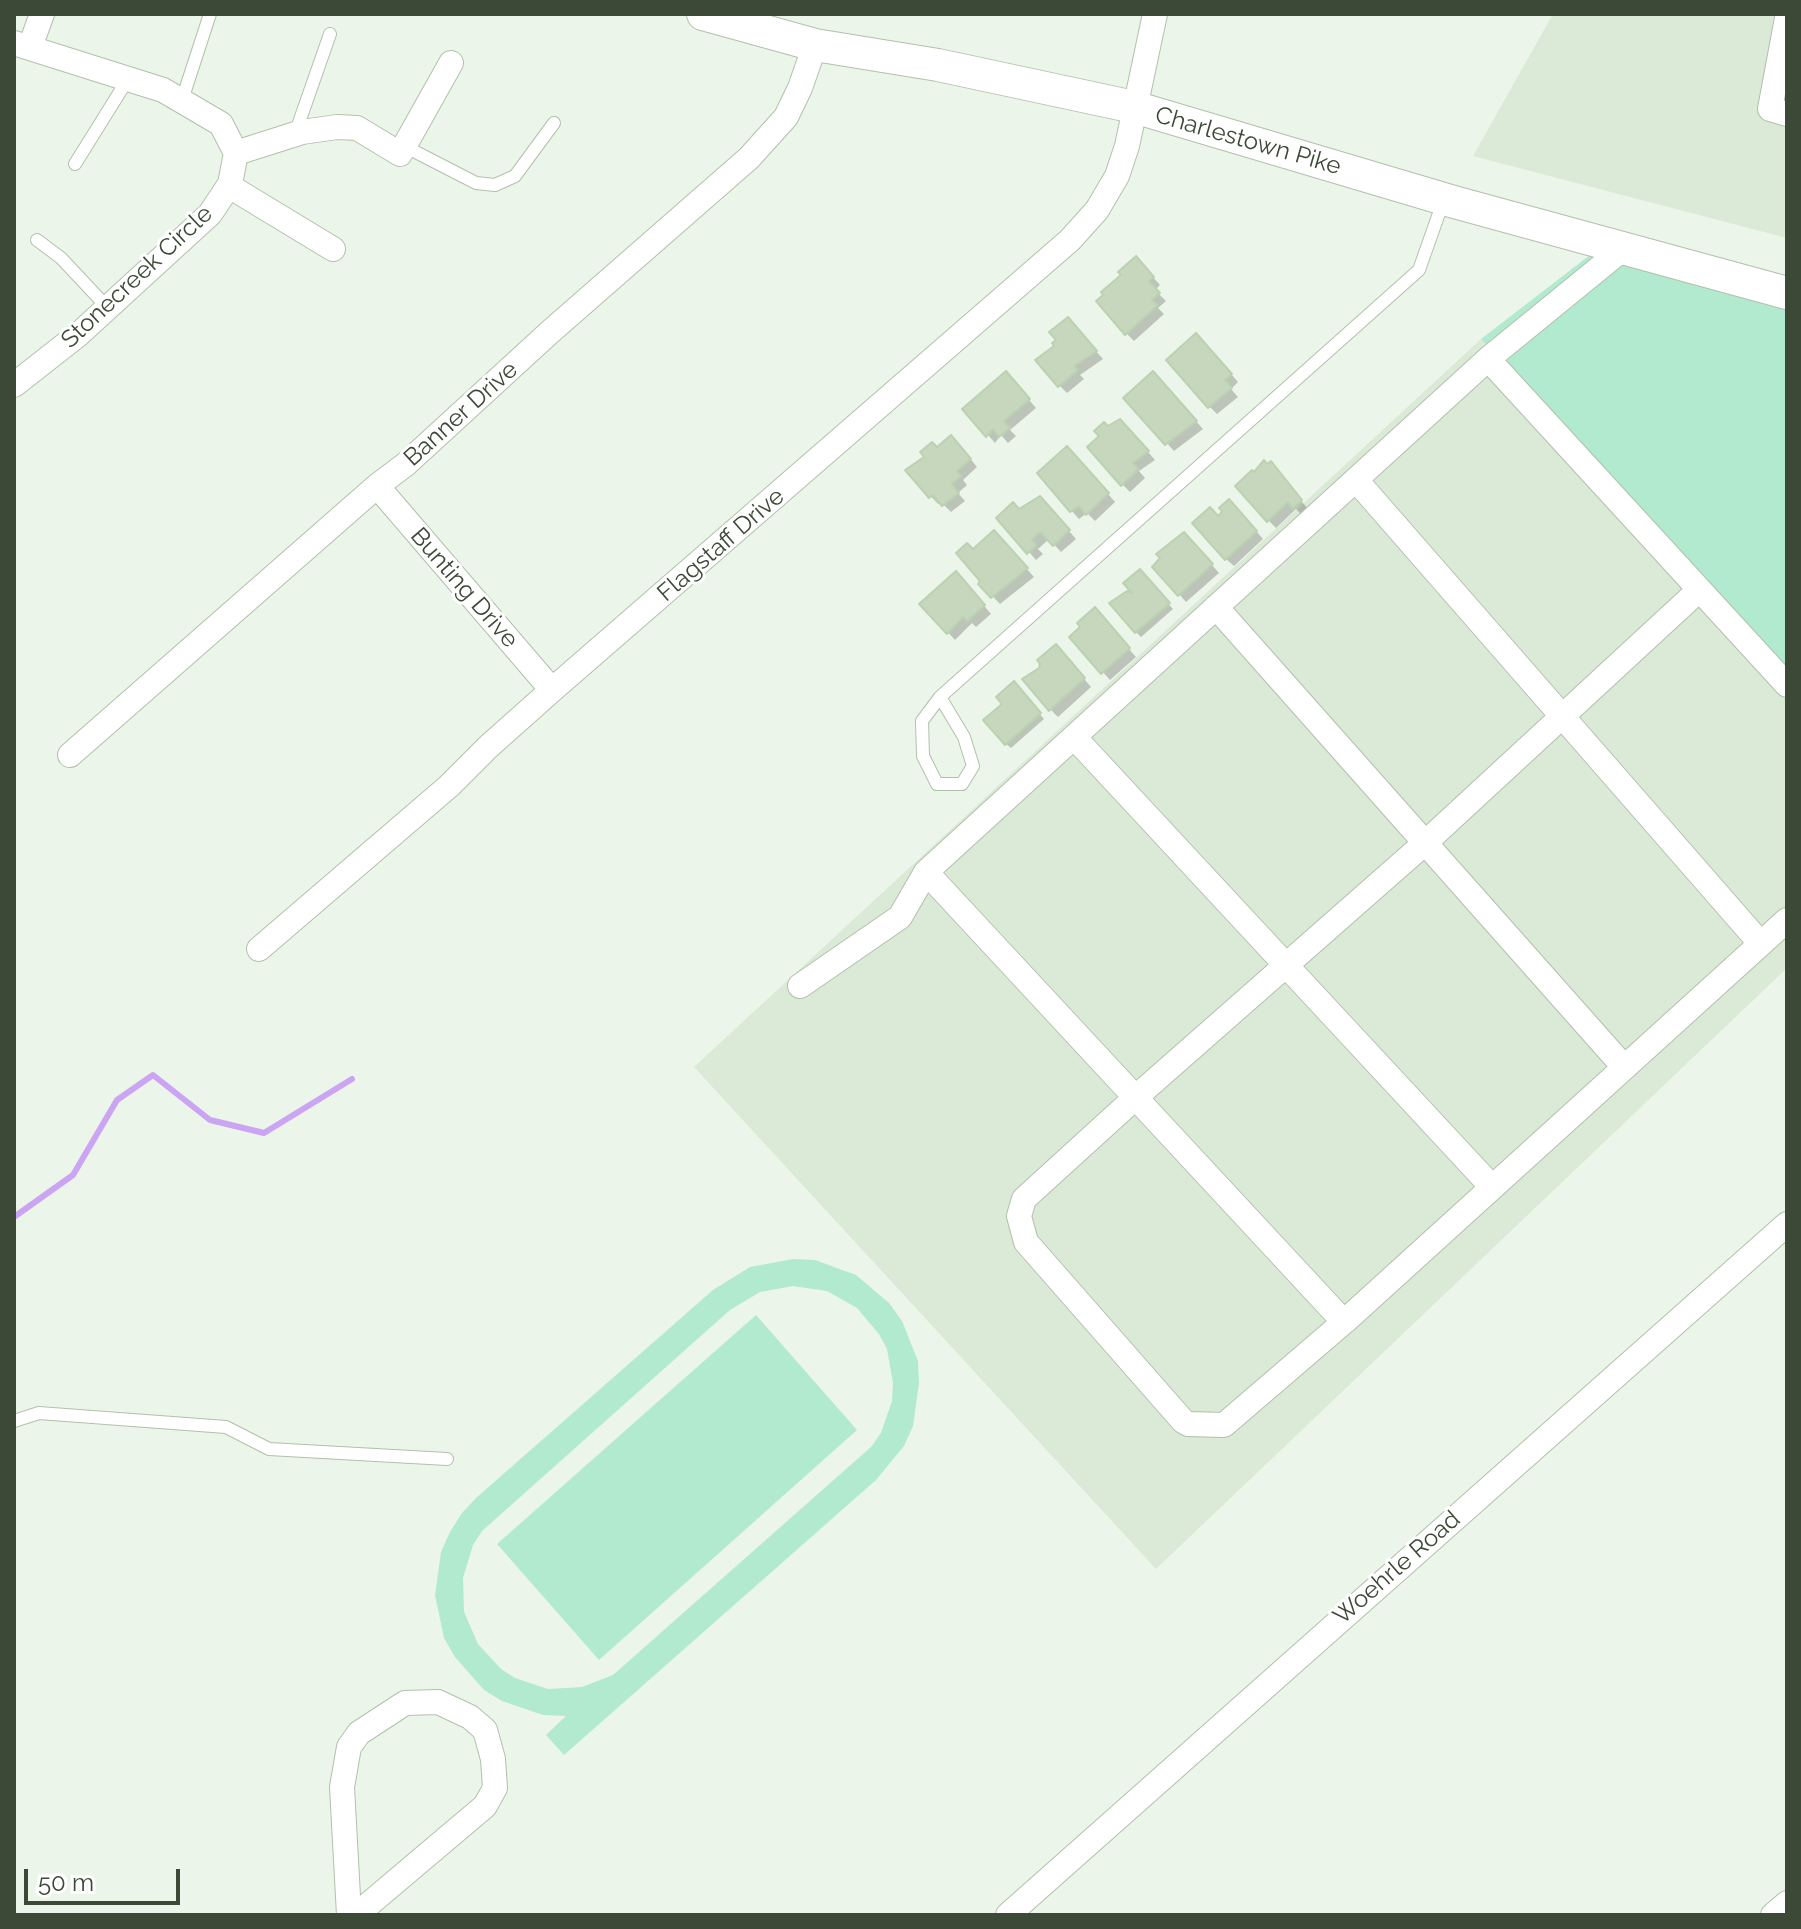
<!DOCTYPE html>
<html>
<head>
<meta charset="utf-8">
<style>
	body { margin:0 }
	#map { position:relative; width:1801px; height:1929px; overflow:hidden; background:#ecf5e9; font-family:Raleway,sans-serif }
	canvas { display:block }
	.frame { position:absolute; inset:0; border:16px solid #3c4937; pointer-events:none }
	.scale { position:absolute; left:24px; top:1869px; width:156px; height:36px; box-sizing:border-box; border:4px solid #3c4937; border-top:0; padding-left:10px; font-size:24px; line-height:28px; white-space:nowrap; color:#3c4937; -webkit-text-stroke:6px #fff; paint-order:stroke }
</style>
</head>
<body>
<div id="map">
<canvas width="1801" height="1929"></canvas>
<div class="frame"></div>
<div class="scale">50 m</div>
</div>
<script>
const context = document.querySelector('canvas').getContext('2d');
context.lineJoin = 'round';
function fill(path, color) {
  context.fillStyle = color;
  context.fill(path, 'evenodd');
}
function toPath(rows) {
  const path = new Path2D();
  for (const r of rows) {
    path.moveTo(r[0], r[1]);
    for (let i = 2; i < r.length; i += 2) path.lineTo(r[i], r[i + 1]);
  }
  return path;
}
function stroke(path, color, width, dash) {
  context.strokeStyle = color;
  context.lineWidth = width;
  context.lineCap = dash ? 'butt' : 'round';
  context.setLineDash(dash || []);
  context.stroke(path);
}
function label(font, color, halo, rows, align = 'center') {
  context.font = font + ' Raleway,sans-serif';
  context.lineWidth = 6;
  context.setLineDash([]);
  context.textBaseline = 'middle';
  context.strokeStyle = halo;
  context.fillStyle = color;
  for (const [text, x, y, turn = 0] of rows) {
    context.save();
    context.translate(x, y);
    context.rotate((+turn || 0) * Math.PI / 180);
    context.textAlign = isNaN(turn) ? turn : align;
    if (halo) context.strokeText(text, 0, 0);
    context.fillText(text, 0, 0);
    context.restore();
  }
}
fill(toPath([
	[1553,14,1787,14,1787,238,1473,156],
	[1481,339,1787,670,1787,968,1156,1569,694,1067]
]), '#dbe9d7');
fill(toPath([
	[1590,255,1787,308,1787,670,1481,339],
	[793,1259,815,1260,856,1275,889,1303,902,1321,918,1361,919,1383,913,1426,904,1446,876,1480,564,1755,546,1735,566,1716,543,1715,502,1701,484,1690,455,1657,444,1638,435,1595,441,1552,450,1532,462,1513,476,1498,713,1290,750,1267],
	[793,1286,827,1291,857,1308,879,1334,887,1349,893,1383,892,1401,881,1433,871,1447,613,1675,582,1687,548,1689,515,1678,501,1669,478,1644,464,1612,463,1578,473,1545,482,1531,730,1310,760,1292],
	[756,1315,857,1430,599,1660,497,1544]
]), '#b1eacf');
fill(toPath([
	[1143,266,1160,285,1155,290,1166,301,1158,308,1164,314,1134,341,1126,333,1124,276],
	[1075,327,1103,359,1080,375,1084,379,1067,393,1060,386,1057,346],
	[1204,343,1238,382,1231,389,1238,397,1217,414,1209,406],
	[1013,381,1036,408,1010,430,1016,436,1008,443,1001,435,995,443,965,409],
	[1160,381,1203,429,1174,451,1126,398],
	[1108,429,1128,429,1155,460,1139,471,1145,478,1130,492,1122,484],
	[959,445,977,467,963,480,967,485,958,493,965,501,951,512,941,502,938,504,908,471,937,449],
	[1075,456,1115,502,1095,521,1087,513,1079,519,1039,474],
	[1271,464,1308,509,1302,515,1296,509,1276,528,1268,520,1254,475],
	[1047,506,1076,539,1061,552,1049,539,1038,549,1043,554,1036,560,1029,552,1020,511],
	[1237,509,1263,539,1234,566,1226,559,1218,518],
	[1002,541,1034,577,1000,604,981,584,983,581,973,552],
	[1192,542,1219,573,1186,602,1179,594,1163,558],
	[1144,576,1173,609,1141,637,1136,632],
	[963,581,991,614,976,627,972,623,955,640,922,604],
	[1102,618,1136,657,1110,680,1072,637],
	[1063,654,1091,687,1058,717,1050,709],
	[1018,688,1044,719,1011,748,1006,744]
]), '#0003');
stroke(toPath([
	[14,1217,73,1175,117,1100,153,1075,210,1120,264,1133,352,1079]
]), '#cba4f3', 6);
const building = toPath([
	[1136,256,1154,277,1149,281,1160,293,1152,300,1158,305,1125,335,1096,301,1103,295,1101,292,1121,275,1118,272,1136,256],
	[1068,317,1097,351,1074,366,1078,370,1058,387,1035,360,1054,346,1052,343,1056,340,1049,332,1068,317],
	[1196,333,1232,374,1225,380,1232,388,1208,408,1166,360,1196,333],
	[1006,371,1030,399,1004,421,1010,428,999,437,993,429,986,437,962,409,1006,371],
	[1153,371,1197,421,1165,445,1123,398,1153,371],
	[1120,419,1149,451,1133,463,1139,469,1121,486,1087,447,1099,436,1094,431,1104,422,1108,426,1120,419],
	[951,435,971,459,957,471,961,476,952,484,959,493,942,506,933,495,929,498,905,470,924,457,920,452,932,442,937,447,951,435],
	[1067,446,1109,493,1086,515,1079,506,1070,512,1037,473,1067,446],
	[1264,460,1267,464,1271,461,1302,500,1293,509,1288,502,1267,522,1235,486,1252,470,1254,472,1264,460],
	[1040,496,1070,530,1053,546,1040,532,1032,540,1037,545,1027,554,996,518,1013,502,1019,509,1040,496],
	[1229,499,1257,531,1225,560,1192,523,1210,507,1218,516,1222,512,1219,508,1229,499],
	[994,530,1028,568,991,598,978,584,980,581,956,553,967,543,973,549,994,530],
	[1184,532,1213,564,1178,596,1152,567,1160,558,1156,554,1184,532],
	[1140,569,1170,603,1135,633,1109,603,1127,591,1132,593,1123,583,1140,569],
	[956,571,985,605,967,621,963,617,947,634,919,604,956,571],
	[1095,607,1130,648,1101,674,1069,637,1080,627,1077,623,1095,607],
	[1056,644,1085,678,1049,711,1022,679,1039,668,1040,664,1037,660,1056,644],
	[1014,681,1041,713,1005,745,983,720,1002,704,996,697,1014,681]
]);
fill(building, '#c6d7be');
stroke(building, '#bbd2b1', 2);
const service = toPath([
	[182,100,210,14],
	[295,134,330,34],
	[404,146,476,183,495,185,515,176,554,123],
	[75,164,128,79],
	[37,240,61,258,107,307],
	[940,697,964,737,973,766,962,784,937,784,923,756,922,721,940,697,1419,270,1443,202],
	[14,1421,39,1413,226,1427,269,1449,447,1459]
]);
const minor = toPath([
	[1787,18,1770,109,1787,114],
	[14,43,163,90,221,124,236,153,230,184,210,214,79,334,14,385],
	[30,47,42,14],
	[236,153,302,132,337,127,357,128,400,154,451,63],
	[229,186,333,249],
	[1488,359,1787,685],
	[1356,480,1761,944],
	[377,486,552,690],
	[1699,590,1425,843,1136,1097,1024,1199,1019,1216,1026,1242,1183,1421,1188,1424,1224,1425,1344,1322,1787,920],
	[1216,607,1624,1067],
	[1074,737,1492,1187],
	[70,755,377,486,406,464,550,332,749,158,786,117,800,88,815,45],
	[926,872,1344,1322],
	[259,949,449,786,488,747,552,690,1070,240,1097,210,1117,176,1127,146,1155,14],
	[800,986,900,917,926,872,1488,359,1624,248],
	[349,1915,342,1787,349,1747,359,1733,405,1703,438,1702,470,1717,485,1730,493,1759,495,1788,485,1806,356,1915],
	[1008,1915,1787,1224],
	[1773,1915,1787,1903]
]);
const tertiary = toPath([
	[703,14,815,45,938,65,1134,107,1454,202,1787,293]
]);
stroke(service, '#b1c1ab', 14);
stroke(minor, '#b1c1ab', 26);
stroke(tertiary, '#b1c1ab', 34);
stroke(service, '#fff', 12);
stroke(minor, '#fff', 24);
stroke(tertiary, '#fff', 32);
label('24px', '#3c4937', '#fff', [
	["Charlestown Pike",1248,141,16],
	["Stonecreek Circle",137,277,-43],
	["Banner Drive",461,414,-42],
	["Flagstaff Drive",721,545,-41],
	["Bunting Drive",464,588,49],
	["Woehrle Road",1397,1568,-41]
]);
</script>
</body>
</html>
